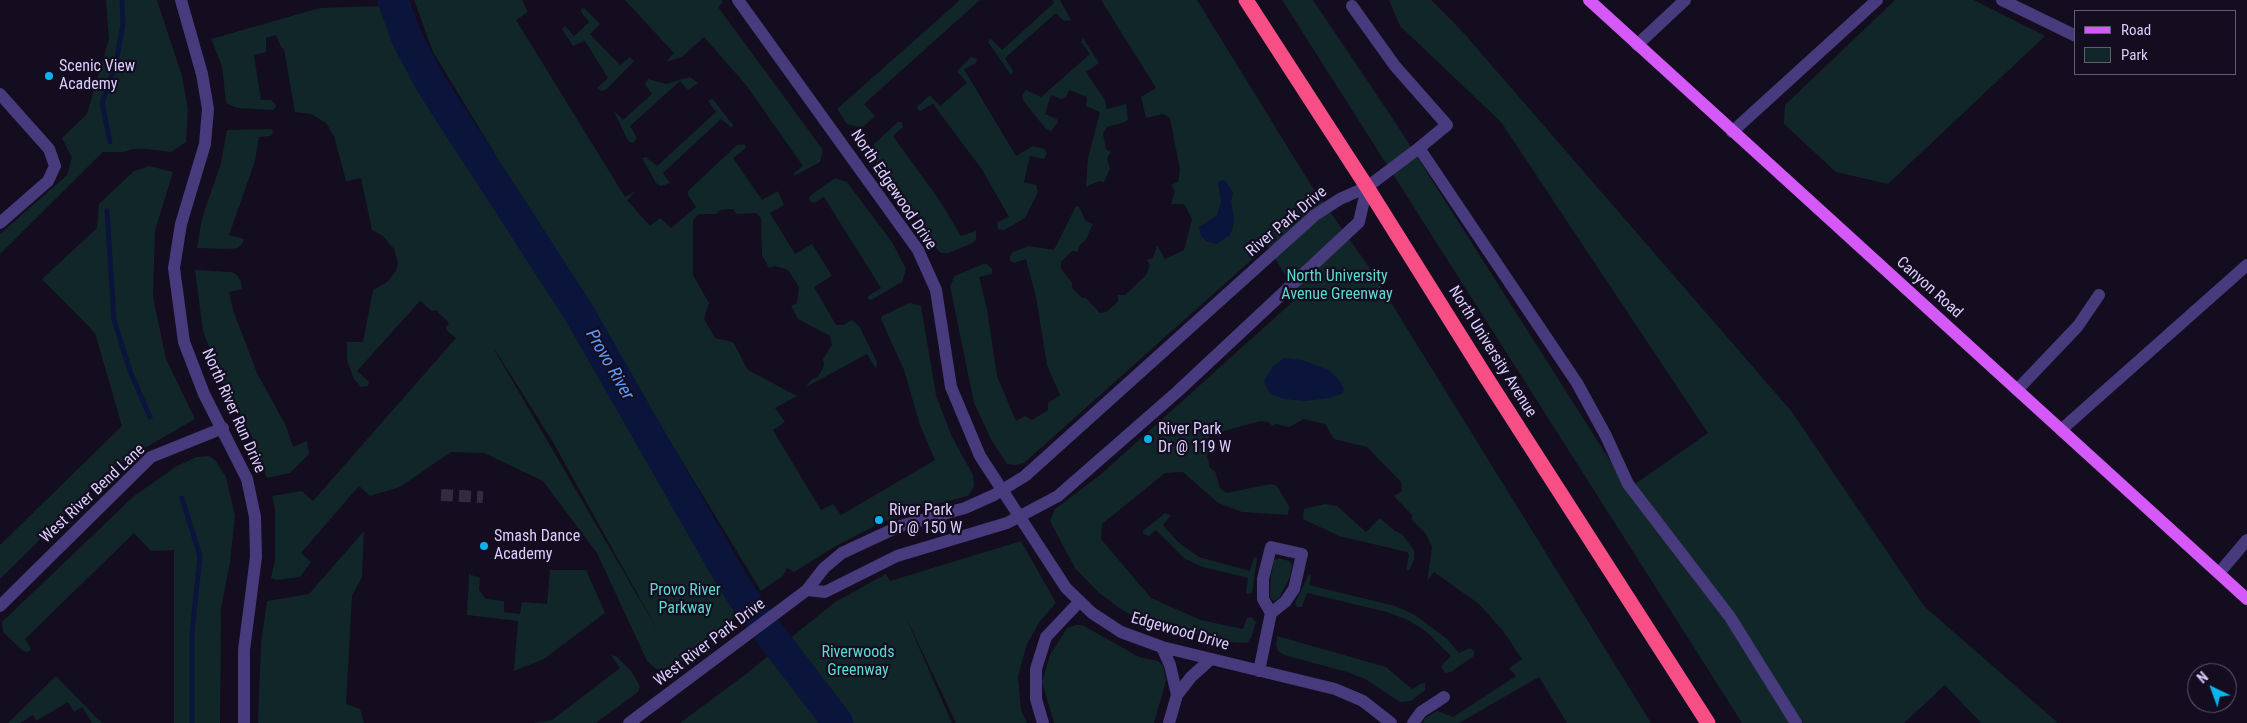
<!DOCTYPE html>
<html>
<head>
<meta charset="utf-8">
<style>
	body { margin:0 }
	#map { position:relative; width:2247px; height:723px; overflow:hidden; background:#130d1f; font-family:"Roboto Condensed",sans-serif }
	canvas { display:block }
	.legend { position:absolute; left:2074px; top:10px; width:162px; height:65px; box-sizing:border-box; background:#130d1f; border:1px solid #635a78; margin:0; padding:6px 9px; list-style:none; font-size:15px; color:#dacefd }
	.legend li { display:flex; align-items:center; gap:10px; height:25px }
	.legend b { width:25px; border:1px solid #635a78 }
	.north { position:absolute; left:2187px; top:663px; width:50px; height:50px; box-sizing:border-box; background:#130d1f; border:1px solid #635a78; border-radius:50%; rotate:318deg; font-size:14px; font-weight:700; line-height:20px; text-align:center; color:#dacefd }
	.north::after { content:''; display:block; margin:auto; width:18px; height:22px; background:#09b4ed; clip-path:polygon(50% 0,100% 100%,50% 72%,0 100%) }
</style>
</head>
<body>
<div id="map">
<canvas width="2247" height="723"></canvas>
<ul class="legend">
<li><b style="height:6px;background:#d559f9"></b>Road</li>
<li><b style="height:14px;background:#112629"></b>Park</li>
</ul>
<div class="north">N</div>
</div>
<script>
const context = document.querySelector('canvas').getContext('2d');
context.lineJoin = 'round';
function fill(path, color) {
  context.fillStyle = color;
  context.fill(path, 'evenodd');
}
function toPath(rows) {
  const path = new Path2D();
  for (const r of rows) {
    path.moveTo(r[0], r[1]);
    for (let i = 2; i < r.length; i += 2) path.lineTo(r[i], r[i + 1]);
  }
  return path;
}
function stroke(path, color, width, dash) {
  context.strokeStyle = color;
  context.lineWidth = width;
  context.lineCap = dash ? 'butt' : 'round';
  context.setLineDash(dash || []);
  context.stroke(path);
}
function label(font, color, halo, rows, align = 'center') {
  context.font = font + ' "Roboto Condensed",sans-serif';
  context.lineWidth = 4.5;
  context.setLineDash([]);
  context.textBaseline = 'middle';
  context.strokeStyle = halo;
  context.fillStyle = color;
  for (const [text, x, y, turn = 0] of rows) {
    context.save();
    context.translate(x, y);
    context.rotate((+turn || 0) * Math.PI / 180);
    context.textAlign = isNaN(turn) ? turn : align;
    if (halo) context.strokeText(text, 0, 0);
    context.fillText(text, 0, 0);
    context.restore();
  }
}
fill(toPath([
	[106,0,157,0,182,76,188,109,186,142,171,152,147,149,132,149,123,152,103,152,0,254,0,234,67,175,72,158,62,138,87,114,109,39],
	[414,0,522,0,528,12,516,20,625,197,636,191,627,200,650,226,660,218,671,228,696,207,688,195,688,191,737,145,745,144,746,148,733,158,762,200,778,191,784,205,770,213,795,254,812,244,832,276,814,287,836,325,843,325,852,320,859,326,877,362,876,369,867,354,806,387,812,379,818,377,824,366,823,359,832,345,830,336,798,319,791,306,797,303,799,287,788,270,775,266,769,268,762,255,761,218,756,213,737,214,733,209,720,210,716,214,699,214,693,220,693,275,709,303,704,319,715,338,733,342,748,370,797,396,775,408,785,422,773,430,821,510,833,504,841,515,935,460,920,425,904,370,881,319,882,316,909,303,921,306,936,395,952,437,973,475,974,486,968,496,925,507,880,523,836,546,794,572,787,568,783,576,761,591,433,52],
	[625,0,721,0,723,2,718,7,721,11,823,150,820,162,794,176,794,173,803,166,746,85,704,37,682,57,666,62,674,53],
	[960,0,980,0,864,104,875,116,862,128,847,124,837,109],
	[1053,0,1060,0,1071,20,1064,21,1056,13,1005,58,1013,71,1011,75,988,42,989,40,991,39,1002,50,1054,3],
	[1101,0,1197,0,1311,185,1369,267,1651,723,1567,723,1539,677,1459,723,1423,723,1424,719,1437,711,1453,717,1516,676,1509,668,1522,659,1503,631,1479,604,1434,572,1427,581,1432,547,1426,534,1412,520,1412,515,1394,496,1402,491,1401,482,1367,447,1334,439,1325,424,1304,419,1289,427,1276,424,1272,426,1269,422,1260,421,1210,435,1206,441,1210,450,1207,455,1210,468,1215,471,1220,488,1226,493,1271,484,1277,486,1289,506,1288,515,1242,512,1218,503,1183,472,1165,473,1102,524,1101,539,1151,598,1201,620,1243,629,1247,618,1251,617,1256,622,1251,638,1247,643,1231,642,1138,619,1119,608,1098,592,1075,568,1050,521,1055,509,1100,475,1299,296,1267,246,1024,463,1016,465,1007,464,992,441,974,403,950,286,955,276,983,264,987,264,992,269,992,274,979,277,987,309,997,376,1016,421,1025,416,1032,420,1048,410,1048,403,1060,395,1047,365,1036,297,1026,259,1014,263,1010,260,1010,256,1013,252,1029,246,1054,250,1076,206,1079,207,1086,221,1093,224,1086,239,1079,246,1078,252,1072,251,1061,262,1061,269,1072,282,1072,288,1082,298,1086,298,1100,313,1106,312,1118,302,1118,295,1125,295,1146,275,1150,265,1147,260,1153,258,1157,245,1165,259,1184,250,1192,219,1184,204,1171,204,1175,191,1171,185,1178,182,1180,170,1170,118,1163,114,1146,118,1141,97,1156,88],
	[1282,0,1313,0,1397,125,1628,489,1708,433,1501,122,1400,26,1389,0,1431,0,1461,30,1792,412,1924,606,2058,723,1981,723,1945,685,1904,723,1742,723],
	[1895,0,1974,0,2045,36,1888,184,1836,172,1784,124,1785,105],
	[381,6,393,42,420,90,566,320,737,616,677,665,675,663,667,670,656,669,647,661,597,553,543,481,484,453,451,452,400,487,370,496,359,486,301,553,311,562,300,577,276,580,271,578,275,560,275,509,272,496,302,491,313,501,456,338,447,331,446,327,449,323,436,310,432,311,420,301,357,371,369,382,368,386,361,387,354,379,347,360,347,342,363,342,373,290,387,282,396,271,398,263,394,249,383,236,372,230,361,178,346,181,334,136,326,123,311,114,295,112,284,49,281,47,276,35,266,38,266,52,254,55,261,100,271,100,275,104,276,107,273,110,237,108,226,103,222,66,211,39,320,8],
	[495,350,553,442,658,631,495,351],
	[584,8,600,24,590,34,620,65,630,57,634,61,607,89,601,91,597,88,608,78,585,41,573,46,562,29,565,26,574,36,589,22,581,12,581,9],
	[1083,38,1099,63,1086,72,1105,100,1107,109,1126,104,1128,119,1125,122,1107,127,1103,134,1106,149,1111,152,1107,158,1110,169,1104,182,1099,181,1086,187,1088,158,1100,112,1086,106,1087,97,1069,90,1066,97,1061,99,1051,95,1045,114,1057,119,1058,122,1051,131,1046,129,1024,102,1022,95,1026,90,1041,97,1090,54,1081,42],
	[971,57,977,59,976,63,964,69,1016,156,1033,146,1044,149,1047,153,1044,159,1030,156,1024,182,1036,185,1038,192,1025,218,1004,230,998,229,997,222,1009,217,983,171,933,104,920,111,916,108,930,95,940,106,967,83,957,71],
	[690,77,698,83,688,90,680,81,630,126,637,138,633,143,628,141,614,111,623,120,652,94,645,84,648,79,666,84],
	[712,98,733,125,732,128,721,119,663,173,670,183,661,186,656,183,642,158,646,157,657,166,716,112,708,101],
	[898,122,902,122,903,127,893,136,940,201,961,236,976,231,976,240,971,244,948,253,941,253,937,249,924,227,873,157,874,144],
	[272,129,273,134,270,136,259,137,255,161,229,235,244,239,242,244,237,248,231,249,197,248,202,218,221,163,227,130],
	[150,166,173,172,155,231,153,297,166,359,195,419,131,456,112,469,0,579,0,545,122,426,95,333,42,279,97,228,99,204,134,171],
	[835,178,847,182,892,242,906,269,902,282,871,300,868,299,868,296,881,288,824,197,814,203,809,200,810,196],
	[195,270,231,272,236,274,241,281,242,289,229,292,233,310,257,373,286,426,293,447,307,441,309,454,290,473,267,478,250,432,225,389,203,331],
	[209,456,215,460,226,477,235,516,230,562,221,609,220,723,174,723,174,550,151,551,134,533,25,639,31,649,28,652,23,651,3,632,2,622,134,496,177,466,197,457],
	[1325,504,1337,506,1366,532,1380,518,1395,531,1402,534,1414,550,1414,560,1409,570,1406,570,1409,555,1407,552,1339,536,1303,519,1304,509],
	[1165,513,1171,515,1163,525,1178,542,1199,557,1250,571,1254,557,1257,558,1252,593,1248,594,1246,592,1248,578,1203,567,1185,559,1156,530,1149,536,1143,534,1143,531],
	[364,531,362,577,352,596,346,704,360,709,364,723,258,723,261,643,267,601,309,594],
	[1021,541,1056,603,1040,621,1027,644,1018,676,1021,710,1027,723,956,723,904,613,952,723,680,723,746,674,835,602,886,574,890,581],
	[1279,558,1289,561,1292,565,1290,577,1279,598,1274,601,1270,598,1271,576,1274,560],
	[550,570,586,570,605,613,544,659,514,671,518,621,467,615,469,574,480,578,479,590,486,599,504,601,504,612,520,614,522,602,547,604],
	[1309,574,1311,575,1309,585,1395,606,1415,615,1447,639,1459,653,1470,648,1474,651,1474,656,1451,672,1445,673,1441,666,1451,656,1427,632,1408,620,1387,612,1307,593,1302,607,1297,607,1295,603],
	[1076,625,1082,625,1139,657,1158,661,1163,666,1166,681,1154,723,1054,723,1042,682,1050,655,1067,628],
	[1277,636,1386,667,1412,689,1422,683,1425,683,1425,690,1411,701,1400,702,1365,679,1347,672,1284,655,1278,651,1276,645],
	[611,655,616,656,631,671,640,686,638,692,596,723,533,723,552,720,620,668],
	[56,676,102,723,92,723,82,707,74,712,68,702,36,721,33,715,20,723,8,723]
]), '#112629');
fill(toPath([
	[1221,180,1225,180,1233,192,1231,202,1234,217,1233,228,1229,236,1217,244,1206,241,1201,236,1199,227,1217,215,1221,202,1218,184],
	[1284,358,1302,360,1329,370,1340,381,1344,390,1341,394,1329,398,1305,401,1284,399,1270,394,1264,382,1273,366]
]), '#0b153b');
stroke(toPath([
	[110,142,102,103,116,63,123,24,122,0],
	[107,211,114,320,130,371,150,417],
	[182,498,200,556,192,633,192,723]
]), '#0b153b', 5);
stroke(toPath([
	[393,0,407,39,431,84,578,311,729,575,750,608,838,723]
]), '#0b153b', 31);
stroke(toPath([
	[441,495,483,497]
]), '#312a40', 12, [12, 6]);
stroke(toPath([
	[181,0,202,74,208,109,205,144,181,224,174,268,184,342,204,394,247,479,255,517,256,557,244,650,244,723],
	[738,0,918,250,936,290,951,387,980,456,1066,588,1092,613,1121,632,1162,647,1335,689,1363,701,1391,723],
	[2002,0,2076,36],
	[1352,6,1395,66,1447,125,1419,148],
	[1637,45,1685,0],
	[0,94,49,149,55,166,48,181,0,223],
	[1732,132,1877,0],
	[2017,390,2078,326,2099,295],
	[2061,430,2247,265],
	[2219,573,2247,540],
	[807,590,825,592,897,556,1007,523,1058,496,1177,392,1359,222,1367,187],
	[0,606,151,457,223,428],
	[1162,647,1170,665,1177,695],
	[1259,671,1271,613,1263,599,1263,579,1271,547,1302,554,1294,589,1285,602,1271,613],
	[629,723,807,590,824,568,842,553,900,526,965,508,994,495,1025,476,1315,215,1340,199,1367,187,1419,148,1577,383,1606,436,1628,484,1730,617,1796,723],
	[1043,723,1036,699,1036,669,1046,637,1080,601],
	[1169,723,1177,695,1191,677,1211,659],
	[1413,723,1421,712,1444,697]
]), '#473a7d', 12);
stroke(toPath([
	[1589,0,2247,599]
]), '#d559f9', 12);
stroke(toPath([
	[1246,0,1367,187,1484,374,1708,723]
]), '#f84e86', 15);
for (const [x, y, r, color] of [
	[49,76,5,"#09b4ed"],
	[1148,439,5,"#09b4ed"],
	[879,520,5,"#09b4ed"],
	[484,546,5,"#09b4ed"]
]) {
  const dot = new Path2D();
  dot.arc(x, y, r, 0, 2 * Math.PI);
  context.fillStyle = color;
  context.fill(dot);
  stroke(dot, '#130d1f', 2);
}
label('16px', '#dacefd', '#130d1f', [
	["Scenic View",59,67],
	["Academy",59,85],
	["River Park",1158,430],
	["Dr @ 119 W",1158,448],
	["River Park",889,511],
	["Dr @ 150 W",889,529],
	["Smash Dance",494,537],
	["Academy",494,555]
], 'left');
label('16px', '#dacefd', '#130d1f', [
	["North Edgewood Drive",893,190,56],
	["River Park Drive",1287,222,-40],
	["Canyon Road",1929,288,42],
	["North University Avenue",1492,352,58],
	["North River Run Drive",233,411,66],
	["West River Bend Lane",93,494,-43],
	["Edgewood Drive",1180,632,16],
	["West River Park Drive",710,643,-37]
]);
label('16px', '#5ddacd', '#130d1f', [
	["North University",1337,277],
	["Avenue Greenway",1337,295],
	["Provo River",685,591],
	["Parkway",685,609],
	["Riverwoods",858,653],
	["Greenway",858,671]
]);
label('italic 18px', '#609bf9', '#130d1f', [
	["Provo River",609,365,60]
]);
</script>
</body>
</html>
